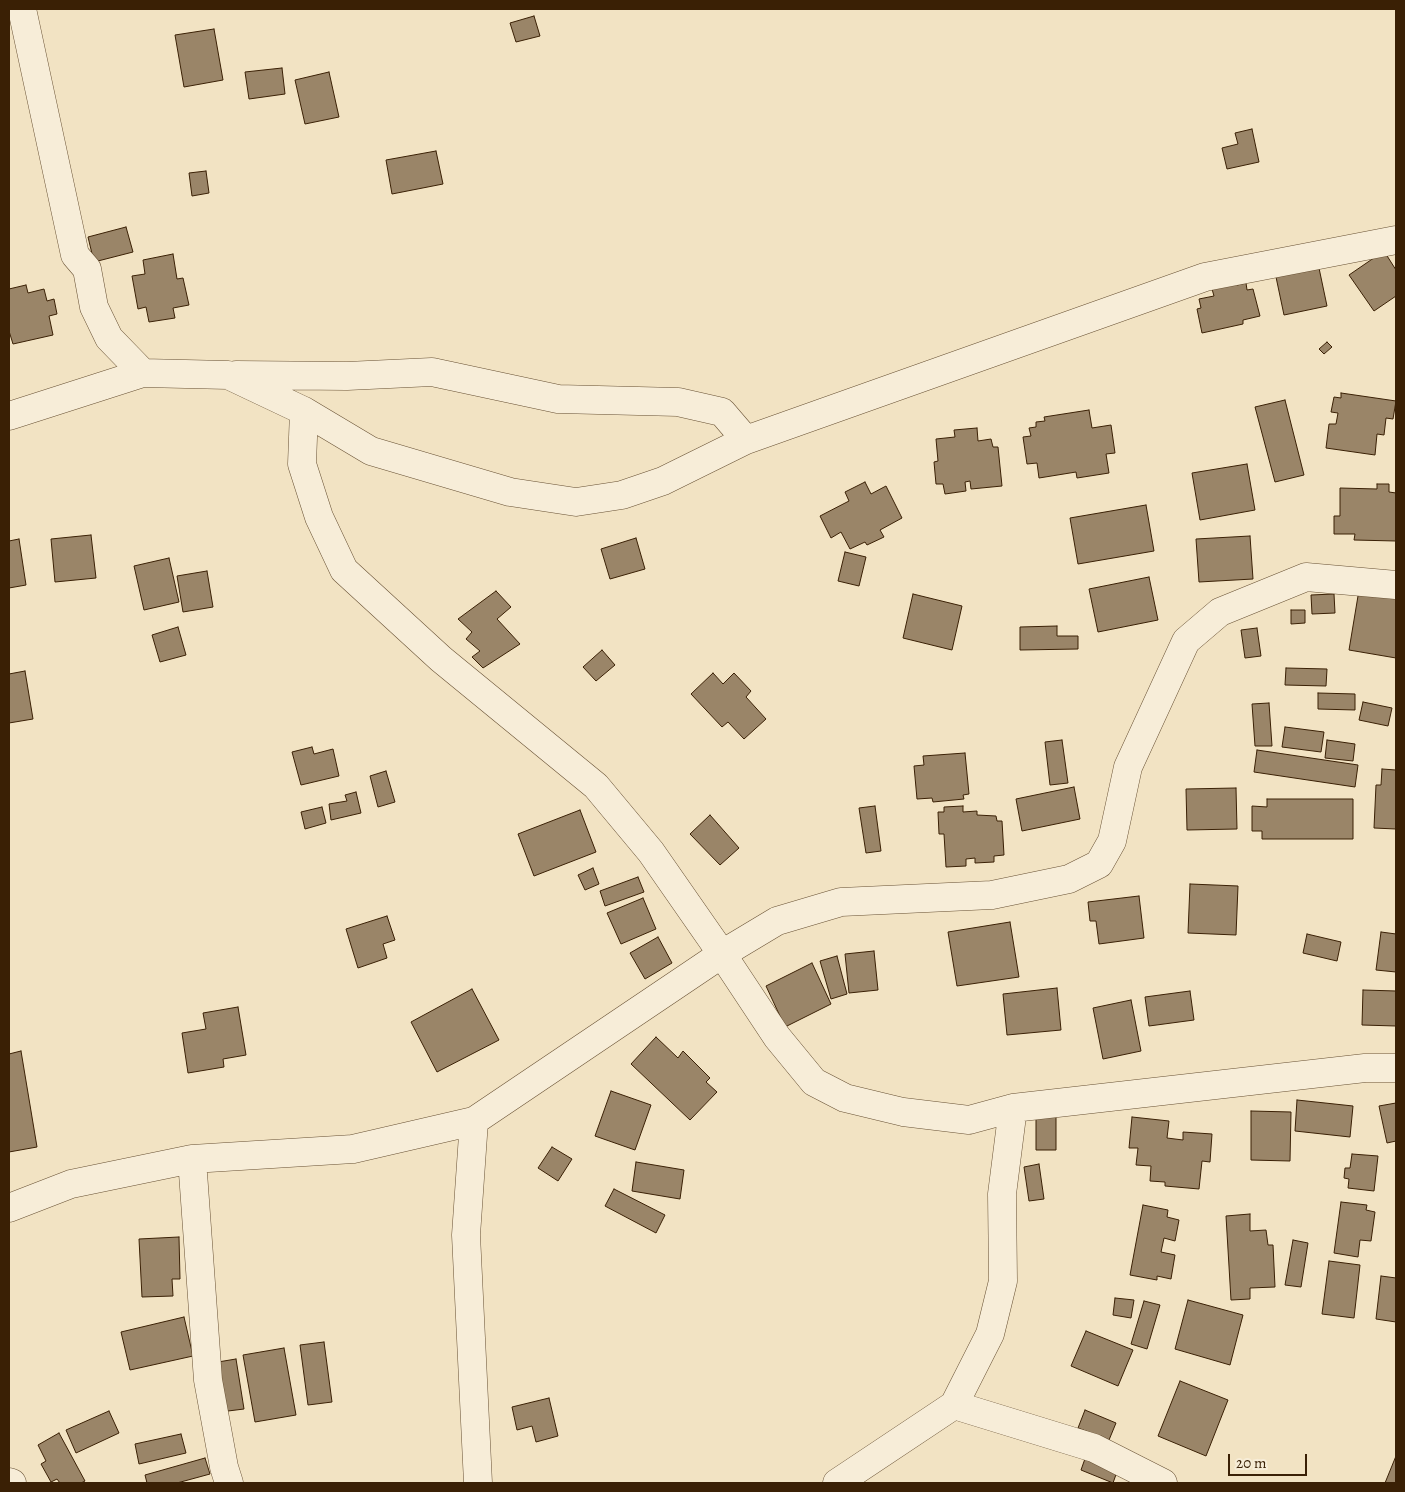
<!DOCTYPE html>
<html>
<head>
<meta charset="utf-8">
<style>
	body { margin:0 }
	#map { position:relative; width:1405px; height:1492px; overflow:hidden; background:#f2e3c3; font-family:Alegreya,serif }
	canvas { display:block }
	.frame { position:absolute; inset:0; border:10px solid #3a2005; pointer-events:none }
	.scale { position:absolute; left:1228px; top:1454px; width:79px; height:22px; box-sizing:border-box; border:2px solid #3a2005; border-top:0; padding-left:6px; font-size:15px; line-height:18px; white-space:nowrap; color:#3a2005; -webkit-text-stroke:4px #f7edd8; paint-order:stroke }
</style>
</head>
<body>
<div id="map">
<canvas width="1405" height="1492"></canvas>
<div class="frame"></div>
<div class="scale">20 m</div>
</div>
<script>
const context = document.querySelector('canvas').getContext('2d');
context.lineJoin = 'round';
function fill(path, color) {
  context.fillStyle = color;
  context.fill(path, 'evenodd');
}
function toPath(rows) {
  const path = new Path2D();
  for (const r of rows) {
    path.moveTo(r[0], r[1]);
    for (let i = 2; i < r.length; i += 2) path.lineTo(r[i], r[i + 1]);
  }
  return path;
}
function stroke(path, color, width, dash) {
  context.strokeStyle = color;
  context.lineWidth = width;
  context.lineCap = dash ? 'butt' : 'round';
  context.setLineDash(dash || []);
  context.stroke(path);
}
const building = toPath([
	[534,16,540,36,516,42,510,23,534,16],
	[214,29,223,80,184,87,175,35,214,29],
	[282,68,285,94,249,99,245,72,282,68],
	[329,72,339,117,305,124,295,80,329,72],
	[1252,129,1259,162,1227,169,1222,148,1238,144,1235,133,1252,129],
	[436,151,443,184,392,194,386,160,436,151],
	[206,171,209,193,192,196,189,173,206,171],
	[126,227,133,252,94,262,88,237,126,227],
	[1384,251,1396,270,1396,296,1374,311,1349,275,1384,251],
	[173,254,177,279,183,278,189,305,173,308,175,318,149,322,146,307,138,309,132,276,145,274,143,260,173,254],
	[1319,268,1327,306,1284,315,1276,277,1319,268],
	[1235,279,1237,285,1246,283,1247,290,1253,289,1260,316,1243,320,1243,324,1202,333,1197,309,1201,308,1199,299,1214,296,1212,289,1235,279],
	[26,285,28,293,44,289,47,301,54,299,57,314,49,316,53,335,13,344,9,331,9,289,26,285],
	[1327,342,1332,347,1324,354,1319,349,1327,342],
	[1341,393,1396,401,1393,419,1386,418,1384,435,1377,434,1375,455,1326,448,1329,424,1336,424,1338,413,1331,412,1334,397,1341,398,1341,393],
	[1285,400,1304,475,1275,482,1255,407,1285,400],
	[1089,410,1092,428,1111,425,1115,453,1106,454,1109,473,1077,478,1076,472,1039,478,1037,463,1027,464,1023,437,1031,436,1029,428,1036,427,1036,422,1045,421,1044,417,1089,410],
	[977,428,978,441,991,439,993,447,998,447,1002,486,971,489,970,481,965,482,966,491,945,494,943,484,936,484,934,462,938,461,936,439,955,437,954,430,977,428],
	[1247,464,1255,510,1200,520,1192,473,1247,464],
	[865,482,871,494,886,486,902,518,880,530,884,537,867,545,865,542,850,549,841,532,831,538,820,516,849,501,845,492,865,482],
	[1377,484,1389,484,1389,492,1396,493,1396,541,1354,540,1355,534,1334,534,1334,516,1340,516,1340,488,1377,489,1377,484],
	[1146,505,1154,551,1078,564,1070,518,1146,505],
	[91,535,96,578,55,582,51,539,91,535],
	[1250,536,1253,579,1199,582,1196,539,1250,536],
	[636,538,645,569,610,579,601,549,636,538],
	[19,539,26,585,9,588,9,541,19,539],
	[845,552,866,557,859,586,838,581,845,552],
	[169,558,179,602,144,610,134,566,169,558],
	[207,571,213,607,183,612,177,576,207,571],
	[1149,577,1158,620,1098,632,1089,589,1149,577],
	[1359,590,1396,596,1396,658,1349,650,1359,590],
	[496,591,511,607,497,619,520,644,483,668,472,657,480,651,466,639,472,632,458,619,496,591],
	[913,594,962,606,952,650,903,638,913,594],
	[1334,594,1335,613,1312,614,1311,595,1334,594],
	[1291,610,1305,610,1305,623,1291,624,1291,610],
	[1057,626,1057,636,1078,636,1078,649,1020,650,1020,627,1057,626],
	[178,627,186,655,160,662,152,635,178,627],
	[1257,628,1261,656,1245,658,1241,630,1257,628],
	[602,650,615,665,596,681,583,667,602,650],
	[1286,668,1327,669,1326,686,1285,685,1286,668],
	[25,671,33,719,9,723,9,674,25,671],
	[713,673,723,684,734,673,751,691,746,697,766,719,744,739,728,722,722,727,691,694,713,673],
	[1318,693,1355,694,1355,710,1318,709,1318,693],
	[1363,702,1392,708,1388,726,1359,720,1363,702],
	[1269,703,1272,746,1255,746,1252,704,1269,703],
	[1285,727,1324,732,1321,752,1282,747,1285,727],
	[1062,740,1068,783,1050,785,1045,742,1062,740],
	[1327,740,1355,744,1353,761,1325,758,1327,740],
	[312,747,314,754,333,749,339,776,301,785,292,752,312,747],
	[1257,750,1358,765,1355,787,1254,772,1257,750],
	[965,753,969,794,963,795,964,799,933,802,932,798,917,799,914,766,924,765,923,756,965,753],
	[1382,769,1396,770,1396,829,1374,828,1376,785,1381,785,1382,769],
	[386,771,395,802,378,807,370,776,386,771],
	[1074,787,1080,819,1022,831,1016,799,1074,787],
	[1236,788,1237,829,1187,830,1186,789,1236,788],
	[356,792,361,813,331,820,329,804,347,801,345,795,356,792],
	[1267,799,1353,799,1353,839,1262,839,1262,831,1252,831,1252,806,1267,807,1267,799],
	[875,806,881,851,866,853,859,808,875,806],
	[963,806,963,812,977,811,977,815,996,816,997,821,1002,821,1004,855,994,856,994,862,975,863,975,858,966,859,966,866,946,867,944,834,939,834,938,812,944,812,944,807,963,806],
	[322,807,326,823,305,829,301,812,322,807],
	[580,810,596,852,534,876,518,834,580,810],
	[710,815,739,848,720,865,690,834,710,815],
	[593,868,599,884,585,890,578,875,593,868],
	[638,877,644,892,605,906,600,891,638,877],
	[1190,884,1238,886,1236,935,1188,933,1190,884],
	[1139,896,1144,938,1099,944,1096,921,1090,921,1088,902,1139,896],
	[643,898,656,929,621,944,607,913,643,898],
	[387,916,395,940,383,944,387,958,358,968,346,929,387,916],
	[1010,922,1019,977,957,986,948,932,1010,922],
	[1381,932,1396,934,1396,972,1376,970,1381,932],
	[1307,934,1341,942,1337,961,1303,953,1307,934],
	[658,937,672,963,645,979,630,953,658,937],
	[874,951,878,990,849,993,845,954,874,951],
	[837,956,847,994,831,999,820,961,837,956],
	[812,963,831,1004,785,1027,766,986,812,963],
	[1057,988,1061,1030,1007,1035,1003,994,1057,988],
	[472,989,499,1040,437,1072,411,1022,472,989],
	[1363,990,1396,991,1396,1026,1362,1025,1363,990],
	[1190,991,1194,1020,1149,1026,1145,997,1190,991],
	[1131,1000,1141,1051,1103,1059,1093,1008,1131,1000],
	[238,1007,246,1055,223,1059,224,1067,188,1073,182,1033,206,1029,203,1013,238,1007],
	[656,1037,678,1058,683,1051,710,1078,706,1082,717,1092,690,1120,631,1064,656,1037],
	[21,1051,37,1147,9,1152,9,1054,21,1051],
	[611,1091,651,1105,635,1150,595,1136,611,1091],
	[1297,1100,1353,1106,1350,1137,1295,1131,1297,1100],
	[1396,1103,1396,1141,1387,1143,1379,1106,1396,1103],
	[1251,1111,1291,1112,1290,1161,1251,1160,1251,1111],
	[1036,1115,1056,1115,1056,1150,1036,1150,1036,1115],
	[1132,1117,1169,1121,1167,1138,1183,1140,1183,1132,1212,1134,1210,1162,1202,1161,1199,1189,1165,1186,1165,1182,1150,1181,1151,1166,1136,1165,1138,1148,1129,1148,1132,1117],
	[552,1147,572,1159,558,1181,538,1168,552,1147],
	[1352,1154,1378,1156,1374,1191,1348,1188,1349,1179,1344,1178,1345,1168,1350,1168,1352,1154],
	[636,1162,684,1170,680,1199,632,1191,636,1162],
	[1039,1164,1044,1199,1029,1201,1024,1167,1039,1164],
	[614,1189,665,1215,656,1233,605,1206,614,1189],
	[1341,1202,1367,1205,1366,1210,1375,1212,1371,1241,1360,1240,1358,1257,1334,1253,1341,1202],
	[1143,1205,1168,1210,1167,1217,1179,1220,1175,1241,1164,1238,1161,1252,1175,1255,1171,1279,1157,1276,1157,1280,1130,1275,1143,1205],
	[1250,1214,1250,1231,1266,1230,1268,1245,1273,1245,1275,1287,1250,1288,1250,1299,1231,1300,1226,1216,1250,1214],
	[179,1237,180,1279,172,1279,173,1296,142,1297,139,1239,179,1237],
	[1293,1240,1308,1243,1301,1287,1285,1285,1293,1240],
	[1329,1261,1360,1265,1354,1318,1322,1314,1329,1261],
	[1381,1276,1396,1278,1396,1322,1376,1319,1381,1276],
	[1115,1298,1134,1300,1131,1318,1113,1315,1115,1298],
	[1188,1300,1243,1315,1230,1365,1175,1349,1188,1300],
	[1144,1301,1160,1305,1147,1349,1131,1344,1144,1301],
	[184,1317,193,1356,130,1370,121,1332,184,1317],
	[1086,1331,1133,1350,1118,1386,1071,1366,1086,1331],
	[324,1342,332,1402,308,1405,300,1345,324,1342],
	[284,1348,296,1415,255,1422,243,1355,284,1348],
	[236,1359,244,1409,220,1412,212,1363,236,1359],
	[1180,1381,1228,1400,1206,1456,1158,1436,1180,1381],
	[549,1398,558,1436,536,1442,532,1426,517,1430,512,1407,549,1398],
	[1085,1410,1116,1423,1109,1440,1078,1428,1085,1410],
	[109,1411,119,1433,76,1453,66,1430,109,1411],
	[59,1433,85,1481,81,1483,60,1483,57,1479,51,1482,41,1464,46,1461,38,1445,59,1433],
	[181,1434,186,1453,139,1464,135,1444,181,1434],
	[1087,1453,1119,1466,1113,1483,1081,1470,1087,1453],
	[1396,1456,1396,1483,1385,1483,1396,1456],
	[205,1458,210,1474,177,1483,147,1483,145,1475,205,1458]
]);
fill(building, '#9a8568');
stroke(building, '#3a2005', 1);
const minor = toPath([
	[22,9,75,255,87,269,94,307,109,338,143,373],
	[236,375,347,376,432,372,558,399,678,402,722,412,746,440],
	[304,411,302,464,319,517,344,570,441,659,596,786,651,852,722,954,777,1037,814,1082,845,1098,903,1112,969,1120,1013,1108,1365,1068,1396,1068],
	[9,416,143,373,228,375,304,411,371,451,510,492,576,502,622,495,663,481,746,440,1205,277,1396,240],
	[474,1121,466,1235,478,1483],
	[192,1159,208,1380,224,1467,229,1483],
	[9,1208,71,1184,192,1159,353,1149,474,1121,722,954,777,921,841,902,992,895,1069,879,1099,864,1112,841,1128,767,1186,641,1220,612,1306,577,1396,585],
	[954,1405,1094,1448,1163,1483],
	[9,1482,12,1483],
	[837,1483,954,1405,990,1334,1003,1281,1002,1194,1013,1108]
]);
stroke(minor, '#685134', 29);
stroke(minor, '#f7edd8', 28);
</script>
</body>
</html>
